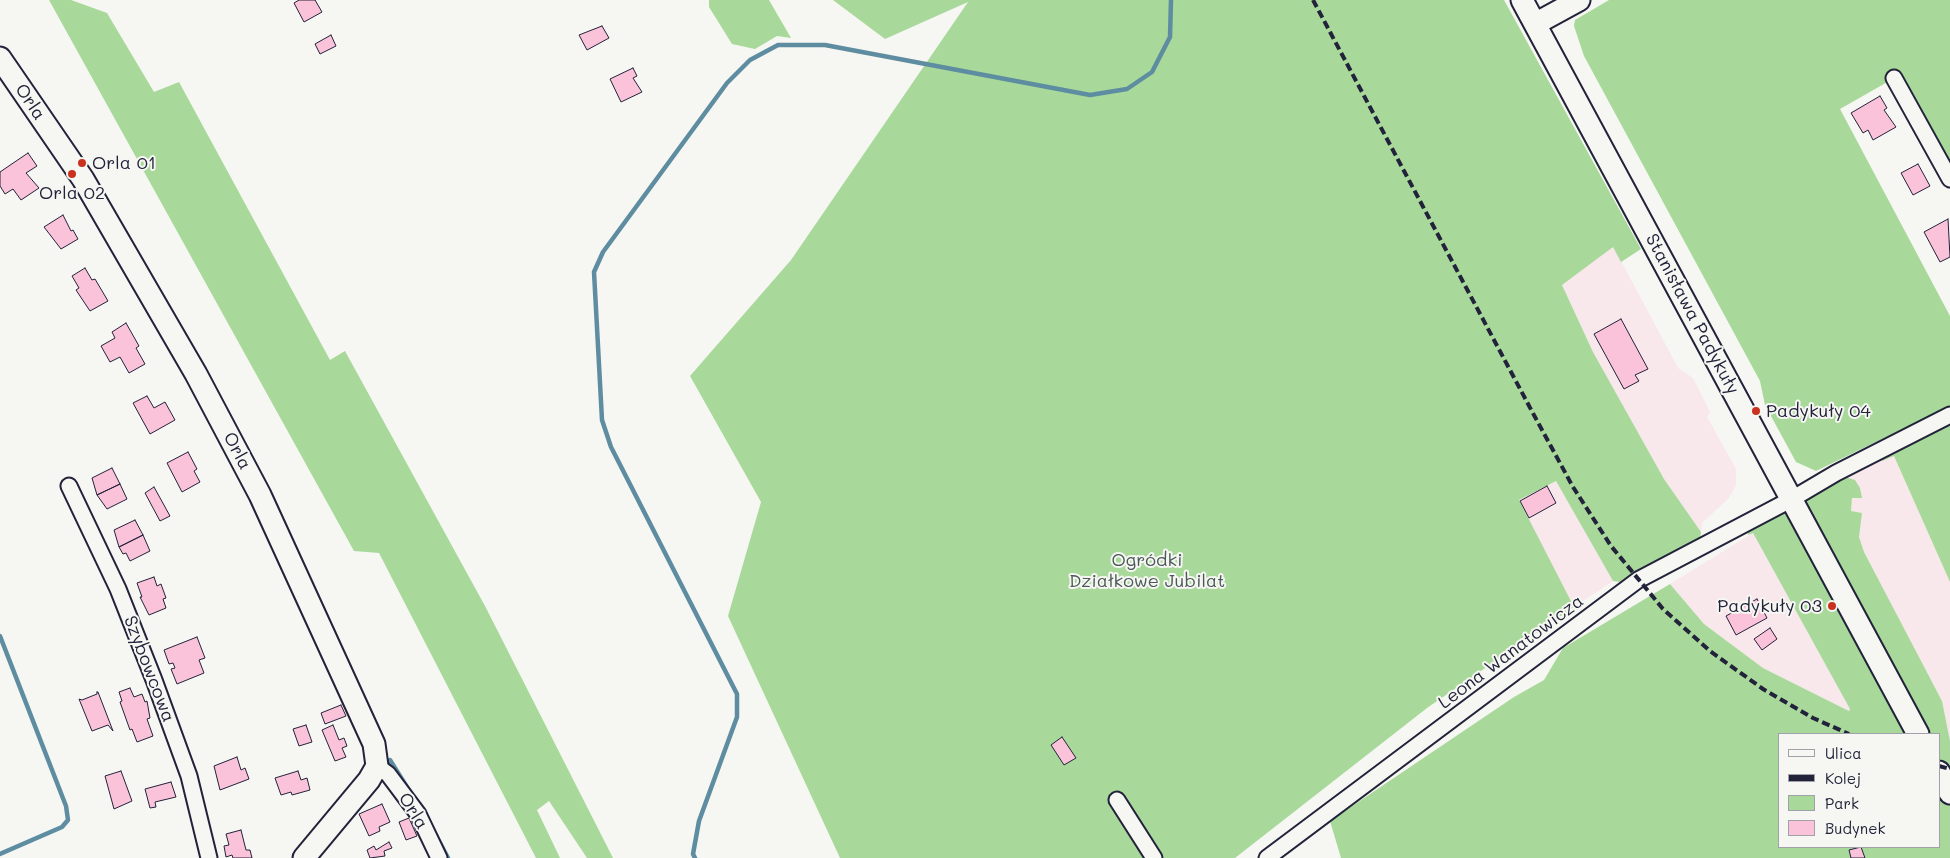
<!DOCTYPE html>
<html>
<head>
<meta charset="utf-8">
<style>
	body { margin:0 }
	#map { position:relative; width:1950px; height:858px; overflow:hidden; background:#f6f6f2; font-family:Mali,sans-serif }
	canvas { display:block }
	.legend { position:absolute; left:1778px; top:733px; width:162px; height:115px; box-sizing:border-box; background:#f6f6f2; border:1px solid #a1a1a9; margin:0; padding:6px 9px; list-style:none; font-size:15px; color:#22223b }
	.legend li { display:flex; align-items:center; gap:10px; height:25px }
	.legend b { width:25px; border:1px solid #a1a1a9 }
</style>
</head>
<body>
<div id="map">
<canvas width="1950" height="858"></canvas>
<ul class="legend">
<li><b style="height:6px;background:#f6f6f2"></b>Ulica</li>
<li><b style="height:6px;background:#22223b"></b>Kolej</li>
<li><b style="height:14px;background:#a8d99a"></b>Park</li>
<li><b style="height:14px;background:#fbc3da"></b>Budynek</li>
</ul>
</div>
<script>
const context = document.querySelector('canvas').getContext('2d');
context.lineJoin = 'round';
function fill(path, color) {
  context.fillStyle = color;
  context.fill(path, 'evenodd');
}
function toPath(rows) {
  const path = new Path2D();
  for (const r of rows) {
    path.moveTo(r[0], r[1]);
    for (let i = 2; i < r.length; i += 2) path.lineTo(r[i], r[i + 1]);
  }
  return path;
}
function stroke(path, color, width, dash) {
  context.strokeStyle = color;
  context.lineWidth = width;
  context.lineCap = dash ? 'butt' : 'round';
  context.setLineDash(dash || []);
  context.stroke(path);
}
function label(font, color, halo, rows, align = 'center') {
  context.font = font + ' Mali,sans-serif';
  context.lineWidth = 4;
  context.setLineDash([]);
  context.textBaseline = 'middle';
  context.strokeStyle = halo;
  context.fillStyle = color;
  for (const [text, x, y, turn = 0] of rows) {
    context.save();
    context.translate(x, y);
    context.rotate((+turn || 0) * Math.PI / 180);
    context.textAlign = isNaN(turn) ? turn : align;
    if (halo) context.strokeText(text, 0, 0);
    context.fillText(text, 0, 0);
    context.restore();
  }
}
fill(toPath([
	[1613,246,1678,368,1693,378,1710,412,1707,417,1736,469,1736,485,1729,498,1702,523,1701,532,1664,479,1593,352,1562,285],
	[1894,456,1950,582,1950,741,1942,701,1864,552,1859,537,1862,513,1851,512,1852,498,1842,476,1880,457],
	[1556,481,1613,581,1574,607,1518,500],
	[1753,533,1850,709,1849,711,1763,668,1704,624,1670,584]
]), '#f8e7eb');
fill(toPath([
	[49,0,71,0,107,13,154,92,179,82,330,360,345,351,485,606,613,858,587,858,549,801,537,810,560,858,536,858,379,553,354,551],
	[709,0,769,0,791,38,777,36,755,49,732,44,709,7],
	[833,0,1504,0,1641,249,1621,262,1613,247,1562,285,1593,352,1664,479,1701,532,1700,540,1627,583,1613,581,1556,481,1519,500,1574,607,1427,708,1235,858,840,858,728,616,761,502,690,376,791,260,968,2,885,39],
	[1609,0,1950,0,1950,170,1898,76,1840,109,1950,316,1950,406,1816,471,1796,462,1765,405,1760,381,1584,56,1574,26,1575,20],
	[1950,421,1950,582,1894,456,1882,461,1880,457],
	[1842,476,1855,480,1860,488,1862,498,1852,498,1851,511,1862,513,1859,537,1864,552,1942,701,1950,741,1950,858,1341,858,1330,821,1514,697,1544,680,1563,648,1670,584,1704,624,1763,668,1849,711,1850,709,1753,533,1748,535,1748,533,1751,529,1774,518],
	[1779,734,1939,734,1939,847,1779,847]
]), '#a8d99a');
stroke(toPath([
	[0,636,66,806,68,820,62,827,0,854],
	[390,760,410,792],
	[429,822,448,858],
	[695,858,693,854,699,821,737,717,737,694,611,447,602,420,594,272,603,252,727,83,750,60,778,45,825,45,1090,95,1127,89,1152,72,1170,37,1171,0]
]), '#5e8da1', 4.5);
const building = toPath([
	[299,0,315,0,322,12,304,22,294,3,299,0],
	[602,26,609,38,587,50,579,35,602,26],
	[331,35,336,46,320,54,315,44,331,35],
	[633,68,637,76,633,78,642,92,621,102,610,79,633,68],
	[1880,96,1887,108,1884,110,1896,127,1873,140,1868,130,1863,133,1851,113,1880,96],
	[28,153,37,166,26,173,39,188,21,200,13,189,5,194,0,186,0,172,28,153],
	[1918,164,1930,186,1913,195,1901,173,1918,164],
	[63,215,71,231,73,230,78,239,61,249,44,227,63,215],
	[1948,219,1950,257,1940,262,1924,232,1948,219],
	[85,268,92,280,95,279,108,301,90,311,76,290,79,288,72,276,85,268],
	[1621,319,1648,369,1635,375,1639,381,1624,389,1594,334,1621,319],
	[126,323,139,346,136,348,145,364,129,373,120,357,110,362,101,346,115,338,112,332,126,323],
	[147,396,154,408,165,402,175,420,150,434,133,403,147,396],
	[188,452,197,469,194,471,200,482,182,492,167,463,188,452],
	[112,468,120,484,97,495,92,478,112,468],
	[120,484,127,499,107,509,97,495,120,484],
	[1547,486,1556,503,1529,518,1520,501,1547,486],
	[154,487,170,516,160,521,145,493,154,487],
	[135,520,143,535,119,547,114,530,135,520],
	[143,535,150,551,130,561,126,553,123,554,119,547,143,535],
	[154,577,157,586,161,584,166,598,163,599,166,608,149,615,140,597,142,597,137,583,154,577],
	[1757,599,1767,618,1736,635,1726,616,1757,599],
	[1770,628,1777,639,1762,650,1754,639,1770,628],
	[197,637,205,658,199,660,204,673,177,684,171,669,175,668,173,663,169,664,164,650,197,637],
	[130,688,134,697,142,694,145,702,147,701,150,718,147,719,153,736,137,742,132,729,130,730,120,702,122,701,119,692,130,688],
	[97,692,98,692,113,731,108,725,92,731,79,699,82,700,97,694,97,692],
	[341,705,346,716,325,724,321,713,341,705],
	[306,725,312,742,299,746,293,729,306,725],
	[333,725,339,740,344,738,347,746,342,748,346,757,335,761,322,730,333,725],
	[1062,737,1076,758,1064,765,1051,745,1062,737],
	[237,757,241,770,245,768,249,779,220,790,214,766,237,757],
	[121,771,132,801,114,809,105,776,121,771],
	[298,771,301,780,307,778,310,790,292,795,291,792,281,795,275,778,298,771],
	[171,782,176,797,155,802,156,807,150,808,145,789,171,782],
	[382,804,390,822,379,827,380,831,369,836,359,814,382,804],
	[409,818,417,836,406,840,399,822,409,818],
	[241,830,246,850,250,850,252,858,233,858,232,855,226,857,224,846,229,845,226,834,241,830],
	[389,842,392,848,384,851,385,856,370,858,367,850,374,846,376,850,389,842],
	[1861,847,1865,858,1851,858,1849,850,1861,847]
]);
fill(building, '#fbc3da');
stroke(building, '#22223b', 1);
const street = toPath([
	[1894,78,1950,179],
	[69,486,118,589,154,680,189,776,209,858],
	[377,766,388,774,418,814,439,858],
	[1117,800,1154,858],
	[1267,858,1638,580,1792,499,1836,473,1950,415]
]);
const secondary = toPath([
	[1522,0,1918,734],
	[1535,24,1579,0],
	[0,58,83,179,196,374,260,495,374,744,377,766,369,780,304,858],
	[1939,772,1950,793]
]);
stroke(street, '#22223b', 19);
stroke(secondary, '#22223b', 25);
stroke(street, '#f6f6f2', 15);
stroke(secondary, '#f6f6f2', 21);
stroke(toPath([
	[1313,0,1535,417,1573,487,1611,546,1663,609,1710,651,1763,689,1813,718,1849,734],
	[1939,766,1950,769]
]), '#22223b', 4, [8, 4]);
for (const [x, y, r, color] of [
	[82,163,5,"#c8321e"],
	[72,174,5,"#c8321e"],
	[1756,411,5,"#c8321e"],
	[1832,606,5,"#c8321e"]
]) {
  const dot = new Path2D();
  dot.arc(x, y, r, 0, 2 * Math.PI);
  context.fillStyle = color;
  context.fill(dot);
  stroke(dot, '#f6f6f2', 2);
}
label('18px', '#22223b', '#f6f6f2', [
	["Orla",30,102,56],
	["Stanisława Padykuły",1692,314,62],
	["Orla",237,451,62],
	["Leona Wanatowicza",1511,652,-37],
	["Szybowcowa",149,669,69],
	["Orla",413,811,58]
]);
label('18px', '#22223b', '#f6f6f2', [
	["Orla 01",92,163],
	["Orla 02",72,193,"center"],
	["Padykuły 04",1766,411],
	["Padykuły 03",1822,606,"right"]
], 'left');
label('18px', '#4a5958', '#f6f6f2', [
	["Ogródki",1147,560],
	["Działkowe Jubilat",1147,581]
]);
</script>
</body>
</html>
